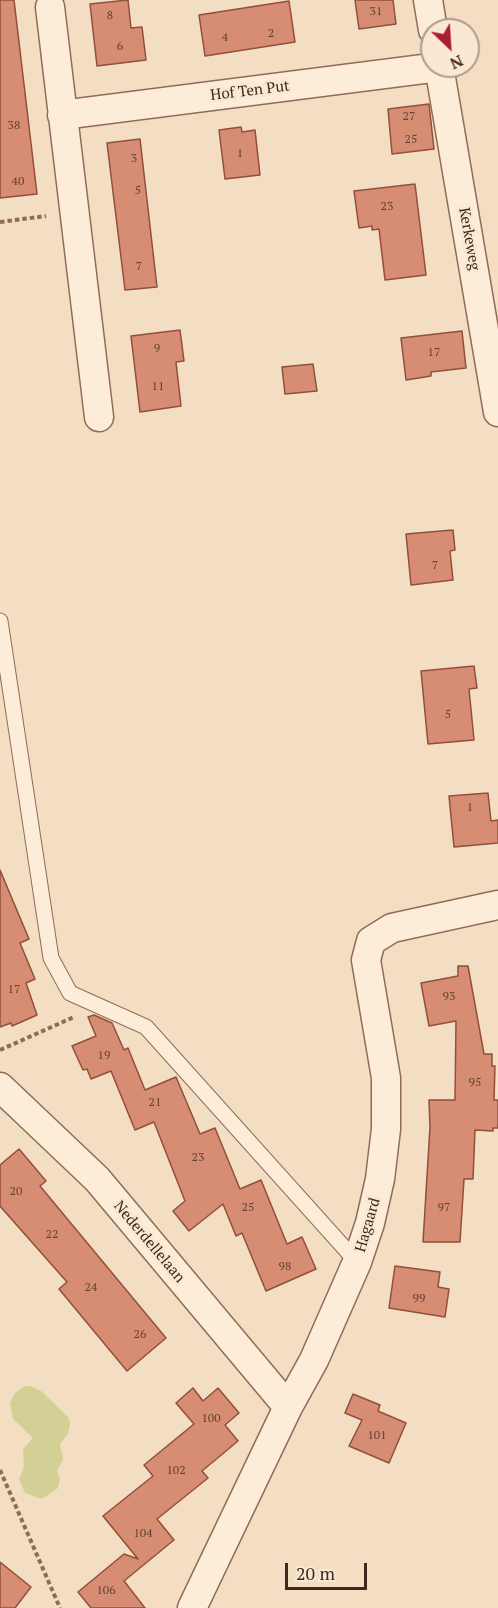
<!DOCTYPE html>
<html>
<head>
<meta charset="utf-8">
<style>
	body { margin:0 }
	#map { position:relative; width:498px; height:1608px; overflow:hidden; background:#f3ddc3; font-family:"PT Serif",serif }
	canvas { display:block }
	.north { position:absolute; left:420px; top:18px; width:60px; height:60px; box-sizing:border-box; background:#fae8d3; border:2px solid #af9b8a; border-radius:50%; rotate:155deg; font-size:16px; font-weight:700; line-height:24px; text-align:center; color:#3e281d }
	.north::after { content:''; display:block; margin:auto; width:21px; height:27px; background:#a71f36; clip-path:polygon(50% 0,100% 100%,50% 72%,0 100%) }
	.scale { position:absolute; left:285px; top:1563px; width:82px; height:27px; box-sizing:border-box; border:3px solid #3e281d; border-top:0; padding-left:8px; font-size:18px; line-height:21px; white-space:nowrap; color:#3e281d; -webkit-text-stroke:4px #fae8d3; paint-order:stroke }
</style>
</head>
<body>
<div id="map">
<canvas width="498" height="1608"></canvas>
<div class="north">N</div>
<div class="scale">20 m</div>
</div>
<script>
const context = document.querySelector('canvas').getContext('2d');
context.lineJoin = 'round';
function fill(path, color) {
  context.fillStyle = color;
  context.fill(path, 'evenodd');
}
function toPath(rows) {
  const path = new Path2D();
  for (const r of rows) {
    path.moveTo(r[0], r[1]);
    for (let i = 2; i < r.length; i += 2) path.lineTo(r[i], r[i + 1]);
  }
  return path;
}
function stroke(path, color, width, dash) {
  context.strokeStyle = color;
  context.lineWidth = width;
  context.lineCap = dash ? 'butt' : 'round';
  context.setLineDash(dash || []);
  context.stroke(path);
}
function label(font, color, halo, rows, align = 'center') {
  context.font = font + ' "PT Serif",serif';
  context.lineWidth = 6;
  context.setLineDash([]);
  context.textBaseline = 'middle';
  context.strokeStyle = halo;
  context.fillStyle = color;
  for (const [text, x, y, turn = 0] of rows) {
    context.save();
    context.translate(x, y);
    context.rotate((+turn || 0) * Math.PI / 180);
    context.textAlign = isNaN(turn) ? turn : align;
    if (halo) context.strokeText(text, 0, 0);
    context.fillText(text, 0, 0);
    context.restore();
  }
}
fill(toPath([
	[24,1386,30,1386,41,1391,68,1417,70,1423,68,1434,60,1444,63,1459,57,1471,60,1478,58,1488,42,1499,25,1493,19,1479,24,1467,23,1449,33,1438,13,1419,10,1403,15,1393]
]), '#d3d095');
const building = toPath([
	[0,0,14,0,37,194,0,198,0,0],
	[128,0,131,28,142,27,146,60,97,66,90,4,128,0],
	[355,0,393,0,396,24,359,29,355,0],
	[289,1,295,42,205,56,199,15,289,1],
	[429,104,434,149,392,154,388,109,429,104],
	[241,127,242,132,255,130,260,175,225,179,219,130,241,127],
	[140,139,157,287,125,290,107,143,140,139],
	[415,184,426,275,385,280,379,229,372,230,372,226,359,228,354,191,415,184],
	[180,330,184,361,176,362,181,406,140,412,131,336,180,330],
	[462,331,466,368,431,372,431,376,406,380,401,338,462,331],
	[313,364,317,391,285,394,282,367,313,364],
	[453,530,455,550,450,551,453,580,411,585,406,534,453,530],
	[474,666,477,688,469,689,474,740,428,744,421,671,474,666],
	[488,793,491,821,498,820,498,843,454,847,449,796,488,793],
	[0,870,29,939,20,943,35,979,26,983,37,1015,12,1026,11,1023,0,1027,0,870],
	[458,966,468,966,484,1054,492,1054,492,1066,495,1066,494,1100,498,1100,498,1128,493,1128,493,1131,475,1130,473,1179,464,1179,460,1242,423,1242,430,1127,429,1100,455,1100,456,1021,429,1026,421,983,458,976,458,966],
	[94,1015,112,1023,124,1050,128,1048,145,1090,176,1077,200,1134,215,1128,240,1189,261,1180,287,1244,302,1237,316,1269,266,1291,242,1233,236,1236,223,1204,189,1231,173,1211,185,1201,154,1122,135,1130,111,1071,91,1079,87,1069,83,1070,72,1046,96,1036,88,1017,94,1015],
	[19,1149,46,1181,40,1186,166,1338,127,1371,59,1289,67,1282,0,1206,0,1165,19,1149],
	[395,1266,440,1272,438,1287,449,1289,445,1317,389,1308,395,1266],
	[193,1388,203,1401,218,1388,239,1413,225,1425,238,1441,202,1471,208,1478,157,1519,174,1540,124,1581,145,1608,91,1608,78,1592,124,1554,138,1559,103,1516,153,1476,144,1465,194,1424,176,1403,193,1388],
	[353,1394,380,1405,378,1411,406,1423,389,1463,349,1446,362,1420,345,1413,353,1394],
	[0,1562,31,1587,15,1608,0,1608,0,1562]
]);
fill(building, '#d68d74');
stroke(building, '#924f3a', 1.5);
const service = toPath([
	[0,621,51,958,70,993,146,1027,357,1262]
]);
const minor = toPath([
	[428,0,433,30],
	[50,7,99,417],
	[439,66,498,412],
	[62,115,439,67],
	[0,1087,97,1179,288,1407],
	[192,1608,288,1407,314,1360,357,1262,370,1223,380,1179,386,1129,386,1078,366,960,371,941,392,928,498,905]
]);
stroke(service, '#906c57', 17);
stroke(minor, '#906c57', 31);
stroke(toPath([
	[0,222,46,216],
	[0,1050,74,1017],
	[0,1470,60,1608]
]), '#906c57', 4, [4.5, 3]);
stroke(service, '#fdecd7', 15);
stroke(minor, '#fdecd7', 28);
label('12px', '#644133', null, [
	["31",376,12],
	["8",110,16],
	["2",271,34],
	["4",225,38],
	["6",120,47],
	["27",409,117],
	["38",14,126],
	["25",411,140],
	["1",240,154],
	["3",134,159],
	["40",18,182],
	["5",138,191],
	["23",387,207],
	["7",139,267],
	["9",157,349],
	["17",434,353],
	["11",158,387],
	["7",435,566],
	["5",448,715],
	["1",470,808],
	["17",14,990],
	["93",449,997],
	["19",104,1056],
	["95",475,1083],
	["21",155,1103],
	["23",198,1158],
	["20",16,1192],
	["25",248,1208],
	["97",444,1208],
	["22",52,1235],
	["98",285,1267],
	["24",91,1288],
	["99",419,1299],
	["26",140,1335],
	["100",211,1419],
	["101",377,1436],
	["102",176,1471],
	["104",143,1534],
	["106",106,1591]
]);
label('15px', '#3e281d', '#fae8d3', [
	["Hof Ten Put",250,91,-7],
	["Kerkeweg",469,239,80],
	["Hagaard",368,1225,-74],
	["Nederdellelaan",149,1242,50]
]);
</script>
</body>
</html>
